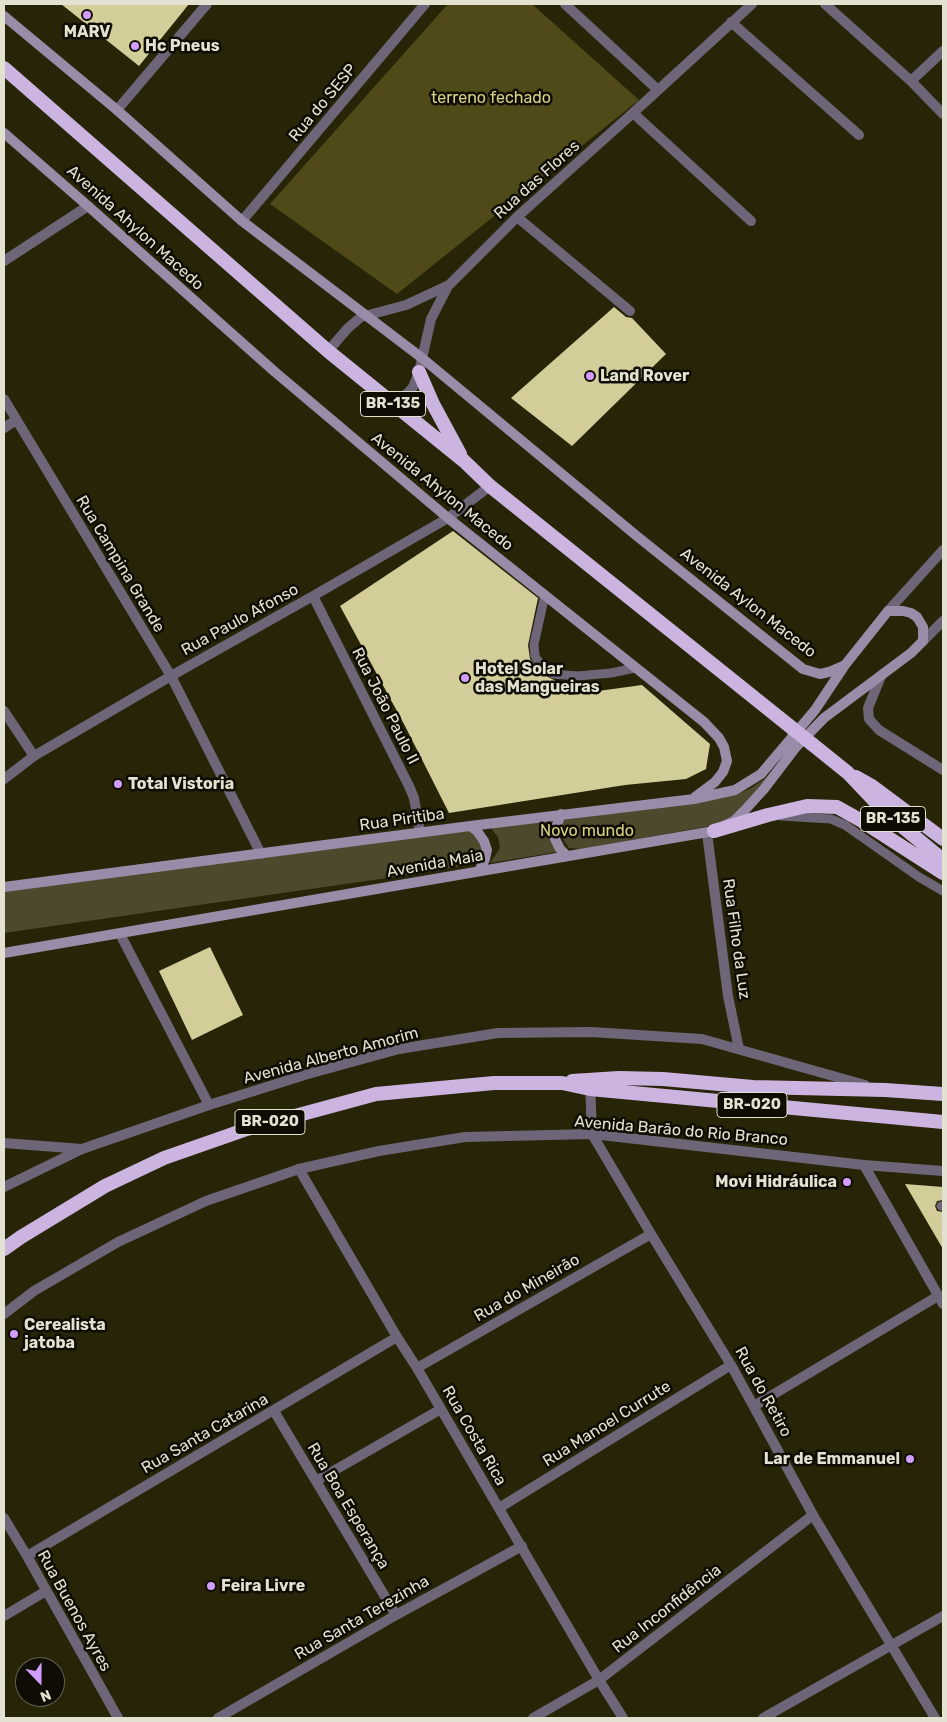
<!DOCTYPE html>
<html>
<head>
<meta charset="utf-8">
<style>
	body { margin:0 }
	#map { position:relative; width:947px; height:1722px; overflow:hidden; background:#272407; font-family:Rubik,sans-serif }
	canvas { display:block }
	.frame { position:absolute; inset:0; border:5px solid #e3e2d1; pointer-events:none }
	.north { position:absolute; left:15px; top:1657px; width:50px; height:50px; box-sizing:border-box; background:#0f0d03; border:1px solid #646255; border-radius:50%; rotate:158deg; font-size:14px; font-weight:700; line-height:20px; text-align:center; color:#e3e2d1 }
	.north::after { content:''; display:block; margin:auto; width:18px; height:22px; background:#d19dfe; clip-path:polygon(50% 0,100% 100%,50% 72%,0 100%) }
</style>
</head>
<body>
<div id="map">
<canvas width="947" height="1722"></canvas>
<div class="frame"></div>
<div class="north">N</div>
</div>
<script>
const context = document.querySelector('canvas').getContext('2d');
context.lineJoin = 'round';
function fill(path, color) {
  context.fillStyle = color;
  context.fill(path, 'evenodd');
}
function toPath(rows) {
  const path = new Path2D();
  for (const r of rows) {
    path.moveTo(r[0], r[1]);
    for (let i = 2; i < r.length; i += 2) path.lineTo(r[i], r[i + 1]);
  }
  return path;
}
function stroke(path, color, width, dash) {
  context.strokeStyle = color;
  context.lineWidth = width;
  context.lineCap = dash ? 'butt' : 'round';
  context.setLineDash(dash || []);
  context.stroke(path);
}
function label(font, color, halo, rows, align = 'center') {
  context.font = font + ' Rubik,sans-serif';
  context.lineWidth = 5;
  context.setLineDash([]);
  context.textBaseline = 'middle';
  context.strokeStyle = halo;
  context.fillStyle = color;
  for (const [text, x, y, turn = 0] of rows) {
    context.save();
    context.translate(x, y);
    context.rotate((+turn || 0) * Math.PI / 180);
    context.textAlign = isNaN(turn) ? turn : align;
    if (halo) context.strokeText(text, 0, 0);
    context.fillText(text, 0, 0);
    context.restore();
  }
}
fill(toPath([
	[775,771,735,816,715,825,581,849,569,848,563,839,561,827,564,820,730,796,750,789],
	[553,817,549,839,557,852,490,863,500,848,498,837,491,828],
	[475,829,484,854,480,862,436,871,4,933,4,888]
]), '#4c492d');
fill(toPath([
	[448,4,532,4,639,100,397,294,270,204]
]), '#504a19');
fill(toPath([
	[61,4,189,4,139,66],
	[614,307,626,317,632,318,666,354,572,446,511,398],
	[453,531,538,598,528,645,530,659,544,675,554,680,569,695,642,685,710,744,706,769,686,779,625,785,449,813,404,724,340,606],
	[210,947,243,1015,192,1040,159,971],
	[905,1184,943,1187,943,1200,937,1201,935,1206,937,1211,943,1212,943,1249]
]), '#d3ce99');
stroke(toPath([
	[545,595,534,644,535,656,538,661,548,671,553,674,578,676,611,673,635,668],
	[781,816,831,819,845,825,919,877,943,891],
	[941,1206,943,1206]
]), '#6f6578', 9);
stroke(toPath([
	[565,4,658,90],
	[825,4,911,81,943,114],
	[731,22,859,135],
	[911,81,943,51],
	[117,110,207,4],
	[633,113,751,221],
	[517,217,630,311],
	[242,221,425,4],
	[4,261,88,206],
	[328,351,348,328,361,317,406,305,449,285,517,217,633,113,752,4],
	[4,399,171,676,261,854],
	[392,403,408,393,413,387,419,372,431,319,448,286],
	[4,428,16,420],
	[313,596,409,786,414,798,420,832],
	[888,611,943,550],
	[923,641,943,621],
	[881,676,868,708,869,719,879,730,943,770],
	[4,711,34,756],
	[4,779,34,756,171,676,313,596,448,518,490,486],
	[707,833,728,996,739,1049],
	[120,934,209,1105],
	[592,1134,651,1234,731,1365,813,1515,935,1718],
	[4,1143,82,1149],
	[864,1165,943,1304],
	[299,1169,397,1337,417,1368,599,1680,623,1718],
	[417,1368,651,1234],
	[754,1406,938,1296],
	[274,1411,396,1615],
	[316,1481,441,1409],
	[499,1508,731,1365],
	[4,1518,27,1556,118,1718],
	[27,1556,397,1337],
	[4,1616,46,1591],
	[218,1718,396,1615,522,1546],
	[533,1718,599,1680,813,1515],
	[763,1718,943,1616]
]), '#6f6578', 10);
stroke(toPath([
	[590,1083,592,1134],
	[4,1187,82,1149,209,1105,308,1074,399,1049,498,1033,591,1032,702,1039,865,1085],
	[4,1314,34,1291,118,1242,206,1201,299,1169,379,1151,465,1137,592,1134,864,1165,943,1171]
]), '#6f6578', 10);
stroke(toPath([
	[4,16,117,110,242,221,422,358,638,537,803,669,820,674,829,672,845,665],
	[4,133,88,206,275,372,448,518,704,722,719,738,724,747,727,761,723,772,715,782,695,797],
	[561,814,555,830,554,837,560,849,567,856],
	[470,826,477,831,484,841,487,850,485,859,479,871],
	[4,887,470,826,694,799,735,790,761,774,815,710,845,665,888,611,903,611,911,613,917,617,923,627,923,641,911,653,824,718,796,747,764,789,745,810,734,821,714,831,4,953]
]), '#9a8ba9', 10);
stroke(toPath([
	[4,68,328,351,464,461,490,486,792,728],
	[419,372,433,404,460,454],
	[812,744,848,773,886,813,943,860],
	[856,777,872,786,943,839],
	[714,831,768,815,807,806,837,807,862,821,943,873],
	[572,1081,619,1078,663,1079,753,1087,885,1090,943,1094],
	[4,1249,21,1237,105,1186,164,1158,247,1129,376,1094,494,1083,562,1083,590,1089,943,1122]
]), '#cbb5e0', 14);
stroke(toPath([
	[792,728,812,744]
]), '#cbb5e0', 14);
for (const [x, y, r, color] of [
	[87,15,5,"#d19dfe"],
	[135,46,5,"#d19dfe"],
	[590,376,5,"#d19dfe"],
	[465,678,5,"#d19dfe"],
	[118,784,5,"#d19dfe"],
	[847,1182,5,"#d19dfe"],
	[14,1334,5,"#d19dfe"],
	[910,1459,5,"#d19dfe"],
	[211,1586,5,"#d19dfe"]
]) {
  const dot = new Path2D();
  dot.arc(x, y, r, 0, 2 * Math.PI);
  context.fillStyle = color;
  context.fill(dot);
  stroke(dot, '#0f0d03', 2);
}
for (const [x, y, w] of [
	[393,404,65],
	[893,819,65],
	[752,1105,70],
	[270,1122,70]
]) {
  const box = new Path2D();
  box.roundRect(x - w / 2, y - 12.5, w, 25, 4);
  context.fillStyle = '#0f0d03';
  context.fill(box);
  stroke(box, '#e3e2d1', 1);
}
label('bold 15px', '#e3e2d1', null, [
	["BR-135",393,404],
	["BR-135",893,819],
	["BR-020",752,1105],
	["BR-020",270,1122]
]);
label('bold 16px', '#e3e2d1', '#0f0d03', [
	["MARV",87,32,"center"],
	["Hc Pneus",145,46],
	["Land Rover",600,376],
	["Hotel Solar",475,669],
	["das Mangueiras",475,687],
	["Total Vistoria",128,784],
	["Movi Hidráulica",837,1182,"right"],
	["Cerealista",24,1325],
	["jatoba",24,1343],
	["Lar de Emmanuel",900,1459,"right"],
	["Feira Livre",221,1586]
], 'left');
label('16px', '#d9d183', '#0f0d03', [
	["terreno fechado",491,98],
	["Novo mundo",587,831]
]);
label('16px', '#e3e2d1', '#0f0d03', [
	["Rua do SESP",323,103,-50],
	["Rua das Flores",537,180,-42],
	["Avenida Ahylon Macedo",135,228,42],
	["Avenida Ahylon Macedo",442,492,39],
	["Rua Campina Grande",120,564,59],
	["Avenida Aylon Macedo",748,603,38],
	["Rua Paulo Afonso",240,620,-29],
	["Rua João Paulo II",385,706,63],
	["Rua Piritiba",402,820,-8],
	["Avenida Maia",435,864,-10],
	["Rua Filho da Luz",736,939,82],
	["Avenida Alberto Amorim",331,1056,-15],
	["Avenida Barão do Rio Branco",681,1131,5],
	["Rua do Mineirão",527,1288,-30],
	["Rua do Retiro",763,1392,61],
	["Rua Manoel Currute",607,1424,-32],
	["Rua Santa Catarina",205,1434,-30],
	["Rua Costa Rica",474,1436,60],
	["Rua Boa Esperança",348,1506,59],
	["Rua Inconfidência",667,1609,-38],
	["Rua Buenos Ayres",74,1611,61],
	["Rua Santa Terezinha",362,1618,-30]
]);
</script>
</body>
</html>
